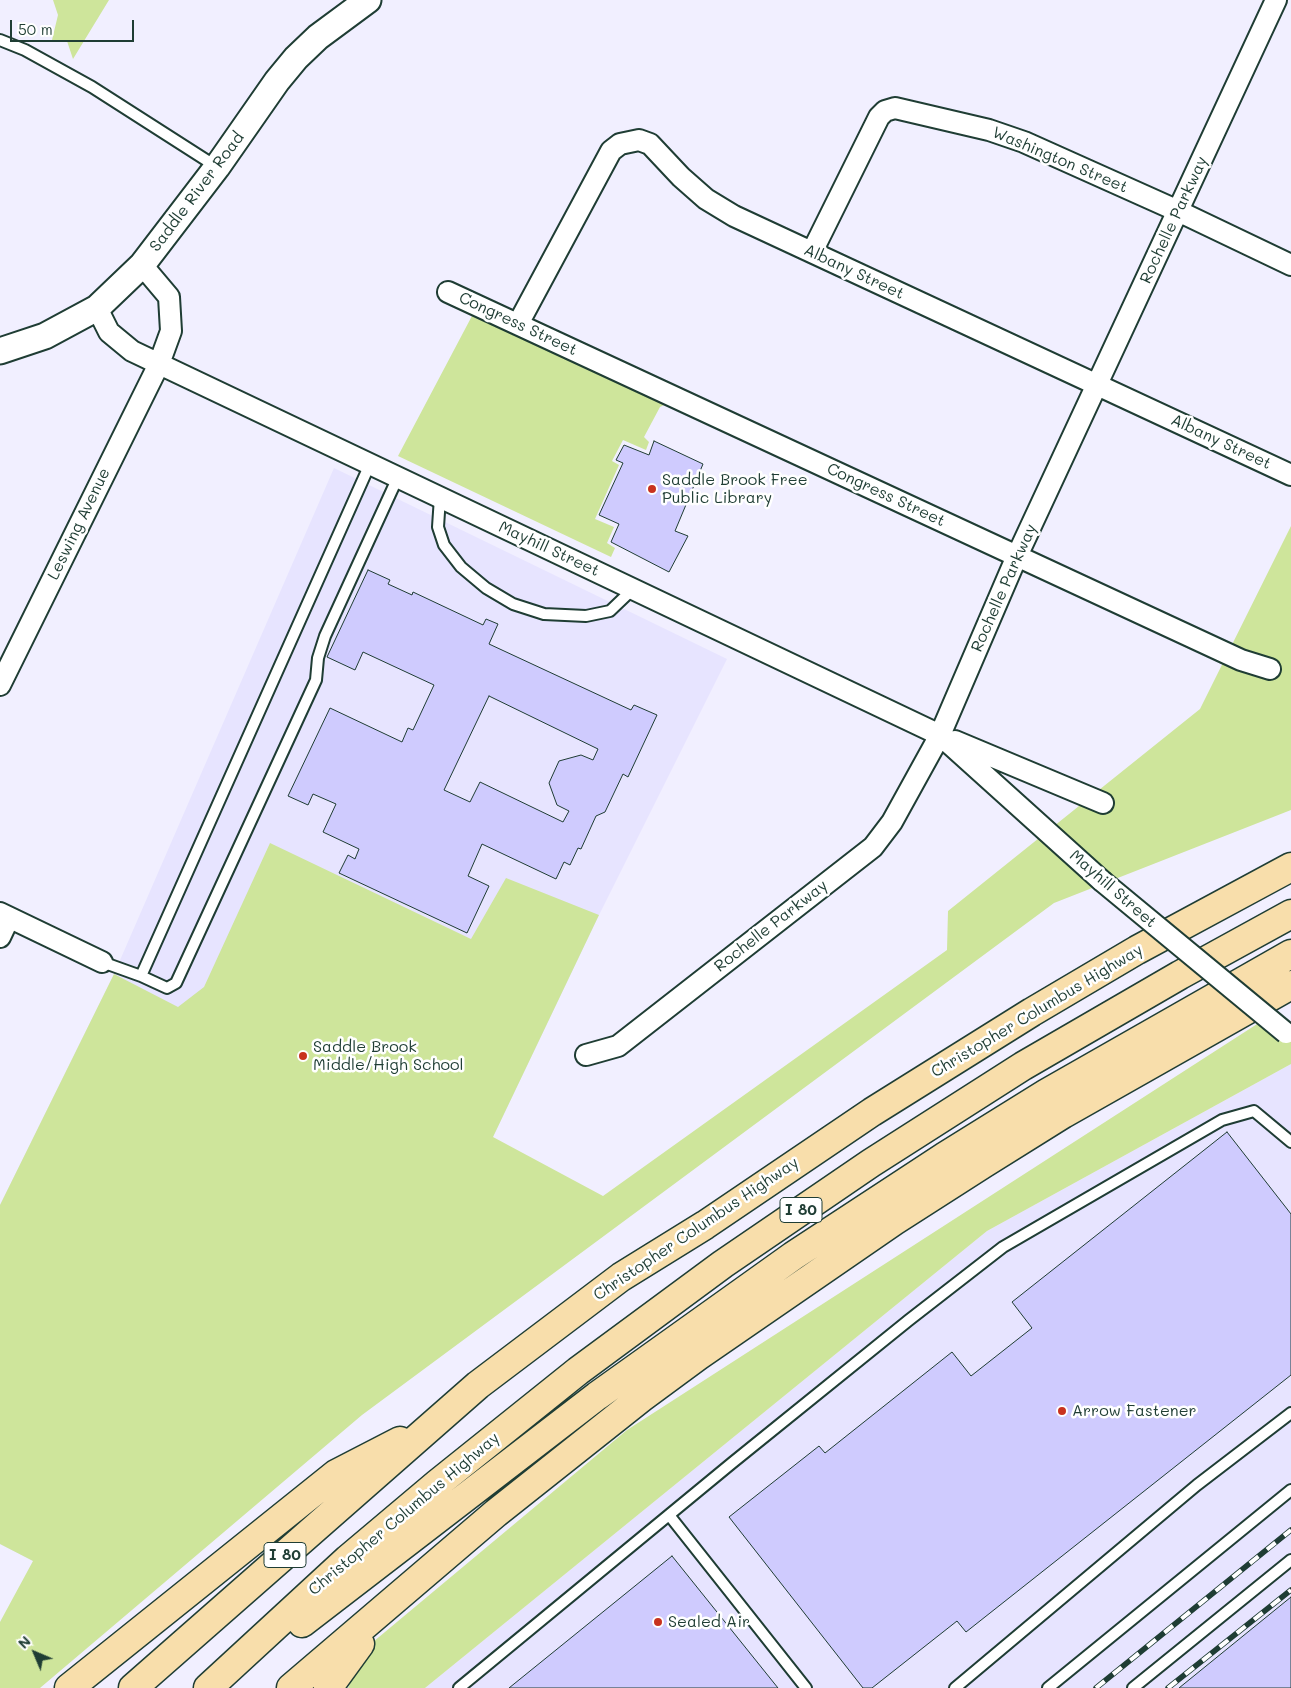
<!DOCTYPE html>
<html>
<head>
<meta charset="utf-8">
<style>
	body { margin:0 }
	#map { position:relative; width:1291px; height:1688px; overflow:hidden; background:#f1efff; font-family:Mali,sans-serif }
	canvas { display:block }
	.north { position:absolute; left:10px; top:1628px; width:50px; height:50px; -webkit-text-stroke:4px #fff; paint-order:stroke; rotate:315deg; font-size:14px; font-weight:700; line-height:20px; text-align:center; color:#1f3d34 }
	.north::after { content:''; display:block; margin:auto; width:18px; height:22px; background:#1f3d34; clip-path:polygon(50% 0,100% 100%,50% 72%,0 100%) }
	.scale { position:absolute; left:10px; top:20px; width:124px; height:22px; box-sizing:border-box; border:2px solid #1f3d34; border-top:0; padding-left:6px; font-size:15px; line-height:18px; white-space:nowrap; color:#1f3d34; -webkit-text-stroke:4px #fff; paint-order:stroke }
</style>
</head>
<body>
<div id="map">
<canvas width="1291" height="1688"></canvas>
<div class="north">N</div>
<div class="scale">50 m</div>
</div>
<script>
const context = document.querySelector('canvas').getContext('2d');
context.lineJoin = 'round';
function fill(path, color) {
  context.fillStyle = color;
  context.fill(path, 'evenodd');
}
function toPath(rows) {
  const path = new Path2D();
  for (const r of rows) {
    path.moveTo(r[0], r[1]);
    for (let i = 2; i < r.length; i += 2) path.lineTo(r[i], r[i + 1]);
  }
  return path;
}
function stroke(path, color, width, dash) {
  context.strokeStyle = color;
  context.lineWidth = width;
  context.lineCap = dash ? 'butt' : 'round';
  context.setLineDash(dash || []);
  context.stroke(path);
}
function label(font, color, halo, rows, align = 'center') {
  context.font = font + ' Mali,sans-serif';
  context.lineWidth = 5;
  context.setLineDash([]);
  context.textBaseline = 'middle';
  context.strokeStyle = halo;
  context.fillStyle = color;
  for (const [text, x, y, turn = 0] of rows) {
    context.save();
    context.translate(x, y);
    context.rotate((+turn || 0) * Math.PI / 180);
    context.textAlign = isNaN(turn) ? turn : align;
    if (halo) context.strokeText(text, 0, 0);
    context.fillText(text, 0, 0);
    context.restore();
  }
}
fill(toPath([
	[334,468,727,659,599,915,493,1137,33,1561,0,1544,0,1205,114,974],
	[1291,1064,1291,1688,425,1688,987,1231]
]), '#e7e4ff');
fill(toPath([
	[53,0,109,0,73,59,67,41,52,40,58,15],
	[473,314,666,404,660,407,644,437,649,442,646,450,623,440,612,461,619,465,595,519,614,527,607,543,615,548,611,557,398,456],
	[1291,526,1291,810,1054,903,362,1415,40,1688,0,1688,0,1622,33,1561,0,1544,0,1205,114,974,178,1007,204,987,270,843,471,939,506,878,599,915,493,1137,603,1196,947,950,948,911,1200,709],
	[1268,1017,1291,1035,1291,1064,987,1231,425,1688,348,1688,367,1647,627,1430]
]), '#cee59b');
const building = toPath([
	[654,441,703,464,675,531,688,536,669,572,611,542,619,524,599,515,623,463,616,460,624,445,649,455,654,441],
	[368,570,390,580,388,584,412,595,413,592,483,625,486,619,498,624,489,644,631,710,634,705,657,715,628,777,623,774,605,812,596,816,581,849,578,848,570,865,564,862,556,879,482,844,468,876,489,886,467,933,339,873,348,855,355,859,359,849,323,832,336,804,313,794,308,805,288,796,330,708,402,742,408,728,413,730,434,685,363,652,355,670,327,657,368,570],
	[489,696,598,749,593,760,581,755,559,761,549,783,557,805,569,811,563,822,480,782,470,802,444,790,489,696],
	[1227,1132,1291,1214,1291,1375,966,1632,957,1621,872,1688,863,1688,729,1517,819,1446,825,1453,952,1352,971,1376,1032,1328,1012,1302,1227,1132],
	[672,1556,778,1688,509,1688,672,1556],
	[1291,1597,1291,1688,1179,1688,1291,1597]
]);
fill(building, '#cfcbfe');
stroke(building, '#1f3d34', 1);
const service = toPath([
	[0,40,25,50,92,87,217,167],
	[370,464,141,976,167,988,176,983,316,680,318,658,325,636,398,477],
	[440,497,438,527,444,545,461,567,486,588,513,604,544,614,586,616,610,611,633,589],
	[102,962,141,976],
	[669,1515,806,1688],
	[459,1688,732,1463,909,1320,1003,1247,1222,1120,1254,1111,1291,1142],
	[955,1688,1197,1485,1291,1413],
	[1048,1688,1291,1490],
	[1133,1688,1291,1560]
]);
const minor = toPath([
	[812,252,879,117,885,111,895,108,989,130,1024,142,1178,211,1291,265],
	[448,292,1241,660,1270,669],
	[97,308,109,332,132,351,940,735,1102,881],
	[518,324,611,151,620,144,639,140,650,144,681,177,706,199,734,216,1291,475],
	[0,685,159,364,171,331,169,297,142,265],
	[955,741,1103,803],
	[0,913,102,962],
	[0,937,9,918],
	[586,1055,618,1046,873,847,892,822,940,735,1017,556,1276,0]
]);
const tertiary = toPath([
	[0,351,45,336,97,308,142,265,217,167,277,81,296,58,318,37,368,0]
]);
const motorway = toPath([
	[302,1623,597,1396,793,1256,944,1157,1047,1093,1291,954],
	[69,1688,336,1474,400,1441],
	[133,1688,478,1385,621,1277,705,1225,872,1112,1032,1012,1137,950,1291,867],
	[208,1688,348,1559,437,1484,578,1371,723,1264,871,1163,1023,1066,1180,975,1291,914],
	[291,1688,496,1513,641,1398,698,1356,894,1221,983,1164,1063,1114,1291,985],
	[328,1688,360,1644]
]);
stroke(service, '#1f3d34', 14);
stroke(minor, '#1f3d34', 24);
stroke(tertiary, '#1f3d34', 29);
stroke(motorway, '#1f3d34', 31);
stroke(service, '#fff', 10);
stroke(minor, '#fff', 20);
stroke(tertiary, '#fff', 25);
stroke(motorway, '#f8deab', 28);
const rail = toPath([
	[1096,1688,1291,1530],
	[1168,1688,1291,1590]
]);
stroke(rail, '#1f3d34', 5.5);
stroke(rail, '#fff', 4, [11]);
const minorBridge = toPath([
	[1102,881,1286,1033]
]);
stroke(minorBridge, '#1f3d34', 24, []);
stroke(minorBridge, '#fff', 20);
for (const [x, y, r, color] of [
	[652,489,5,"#c8321e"],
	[303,1056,5,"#c8321e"],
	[1062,1411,5,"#c8321e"],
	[658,1622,5,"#c8321e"]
]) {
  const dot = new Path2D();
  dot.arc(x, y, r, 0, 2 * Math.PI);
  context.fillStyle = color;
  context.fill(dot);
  stroke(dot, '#fff', 2);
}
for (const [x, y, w] of [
	[801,1210,42],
	[285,1555,42]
]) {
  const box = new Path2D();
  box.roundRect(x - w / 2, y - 12.5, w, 25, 4);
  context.fillStyle = '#fff';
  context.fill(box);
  stroke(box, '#1f3d34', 1);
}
label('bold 15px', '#1f3d34', null, [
	["I 80",801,1210],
	["I 80",285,1555]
]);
label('16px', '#1f3d34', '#fff', [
	["Washington Street",1060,160,23],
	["Saddle River Road",197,192,-53],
	["Rochelle Parkway",1174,220,-65],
	["Albany Street",854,272,25],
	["Congress Street",518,324,25],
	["Albany Street",1221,442,25],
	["Congress Street",886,495,25],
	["Leswing Avenue",79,524,-64],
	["Mayhill Street",549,549,25],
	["Rochelle Parkway",1004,588,-66],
	["Mayhill Street",1113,889,41],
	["Rochelle Parkway",771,926,-38],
	["Christopher Columbus Highway",1037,1011,-31],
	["Christopher Columbus Highway",696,1229,-34],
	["Christopher Columbus Highway",404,1514,-40]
]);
label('16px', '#1f3d34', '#fff', [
	["Saddle Brook Free",662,480],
	["Public Library",662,498],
	["Saddle Brook",313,1047],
	["Middle/High School",313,1065],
	["Arrow Fastener",1072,1411],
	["Sealed Air",668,1622]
], 'left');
</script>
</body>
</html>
